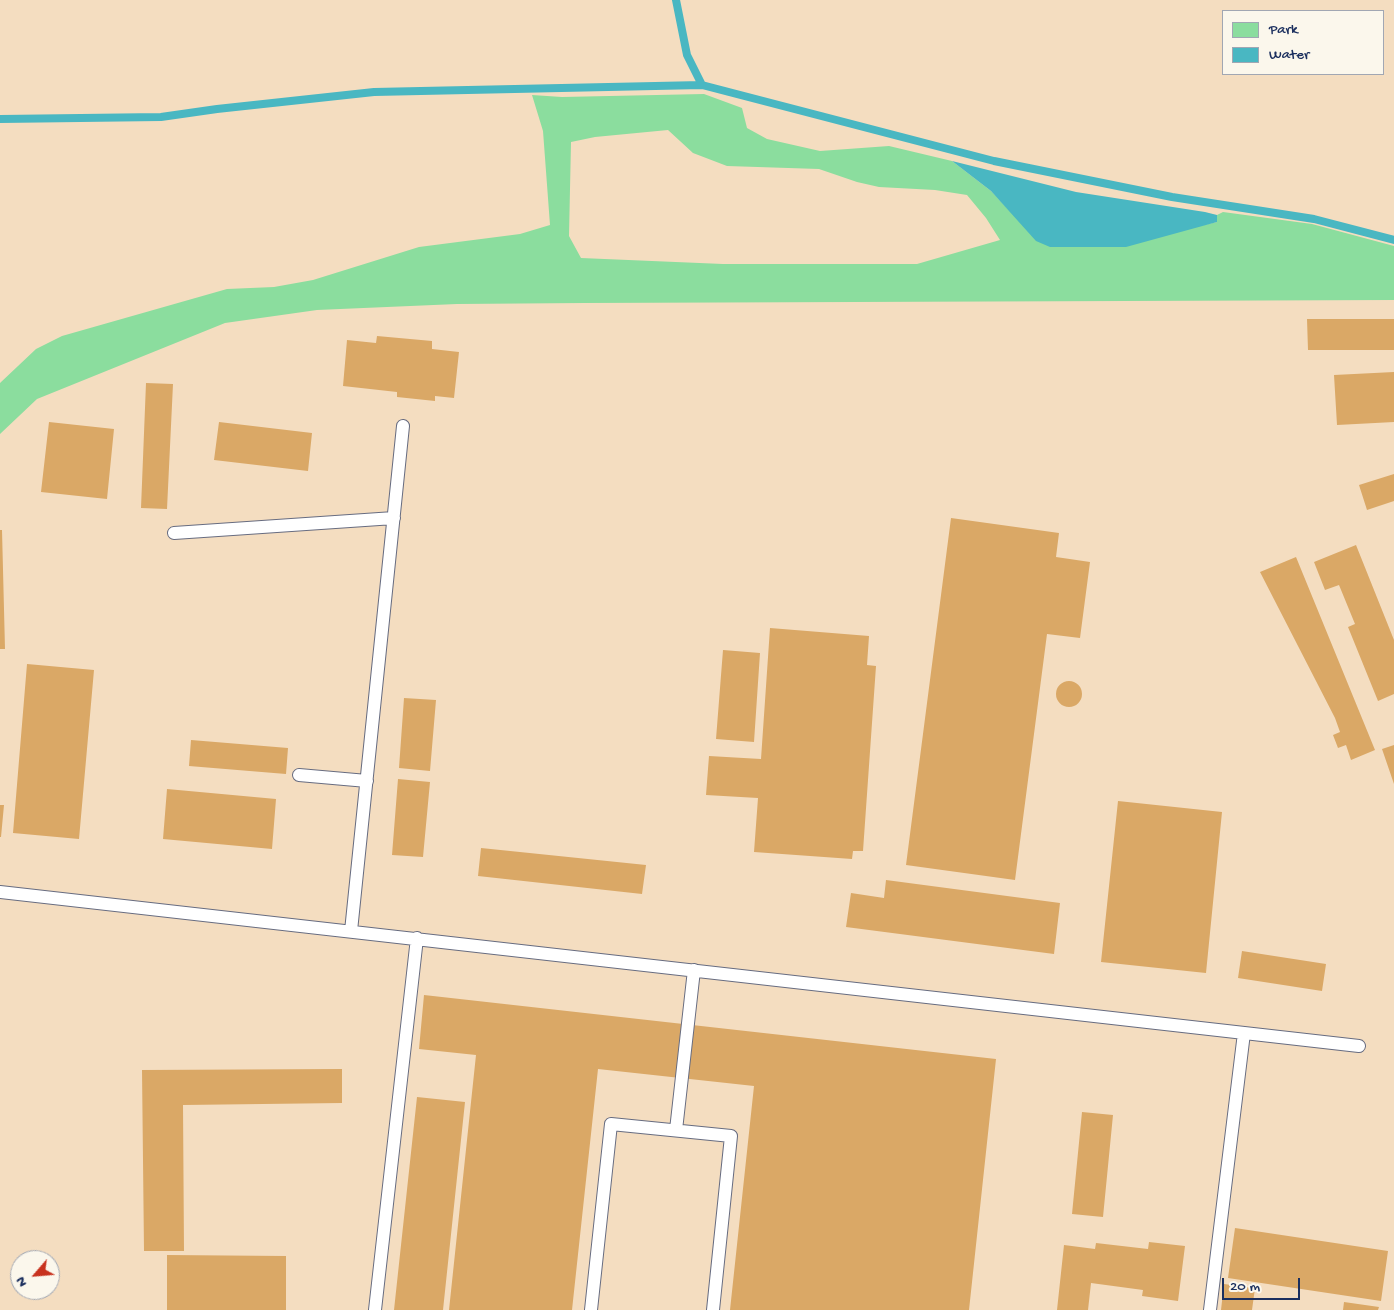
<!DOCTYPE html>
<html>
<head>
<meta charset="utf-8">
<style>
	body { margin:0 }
	#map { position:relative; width:1394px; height:1310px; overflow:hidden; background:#f4ddc0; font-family:"Gochi Hand",sans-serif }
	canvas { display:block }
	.legend { position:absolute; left:1222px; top:10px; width:162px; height:65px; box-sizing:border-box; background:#fbf7ec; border:1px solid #a1a7b3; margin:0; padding:6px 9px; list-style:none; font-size:15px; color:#1b2f5e }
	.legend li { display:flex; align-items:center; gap:10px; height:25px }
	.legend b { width:25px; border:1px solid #a1a7b3 }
	.north { position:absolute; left:10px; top:1250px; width:50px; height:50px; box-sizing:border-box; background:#fbf7ec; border:1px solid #a1a7b3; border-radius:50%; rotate:243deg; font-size:14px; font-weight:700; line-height:20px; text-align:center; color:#1b2f5e }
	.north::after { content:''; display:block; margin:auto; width:18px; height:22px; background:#c8321e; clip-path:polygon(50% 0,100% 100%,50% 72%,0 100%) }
	.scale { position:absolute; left:1222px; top:1278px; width:78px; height:22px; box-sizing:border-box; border:2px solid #1b2f5e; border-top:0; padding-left:6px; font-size:15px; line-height:18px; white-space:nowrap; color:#1b2f5e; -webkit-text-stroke:4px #fbf7ec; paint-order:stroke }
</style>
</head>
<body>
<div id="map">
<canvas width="1394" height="1310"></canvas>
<ul class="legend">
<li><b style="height:14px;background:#8bdd9e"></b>Park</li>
<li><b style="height:14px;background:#49b7c2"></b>Water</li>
</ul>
<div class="north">N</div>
<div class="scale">20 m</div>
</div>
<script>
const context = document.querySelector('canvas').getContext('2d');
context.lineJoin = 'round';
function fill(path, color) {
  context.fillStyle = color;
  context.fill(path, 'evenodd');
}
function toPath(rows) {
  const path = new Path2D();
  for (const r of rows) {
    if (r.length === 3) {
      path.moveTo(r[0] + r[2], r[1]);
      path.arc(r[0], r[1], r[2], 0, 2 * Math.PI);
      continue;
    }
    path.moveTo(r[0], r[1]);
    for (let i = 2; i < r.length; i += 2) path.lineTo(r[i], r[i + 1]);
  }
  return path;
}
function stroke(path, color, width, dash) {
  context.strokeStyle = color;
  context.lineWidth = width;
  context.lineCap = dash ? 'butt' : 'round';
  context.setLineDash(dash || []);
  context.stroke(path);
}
fill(toPath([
	[704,94,742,108,747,128,767,139,820,151,889,146,952,161,991,191,1007,208,1195,227,1217,222,1217,215,1223,212,1312,224,1394,246,1394,300,584,303,457,304,317,310,225,323,37,399,0,434,0,383,36,349,62,336,227,289,274,287,313,280,419,247,520,234,550,225,543,131,532,95,562,97],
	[668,130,693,153,727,166,819,169,857,182,879,187,935,190,967,195,986,218,1000,240,917,264,723,264,581,258,569,236,571,142,595,137]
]), '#8bdd9e');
fill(toPath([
	[952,161,1076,192,1205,212,1217,215,1217,222,1126,247,1050,247,1036,241,991,191]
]), '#49b7c2');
stroke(toPath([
	[676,0,687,55,702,85],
	[0,119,161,117,217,109,374,92,702,85,994,161,1172,197,1314,219,1394,240]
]), '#49b7c2', 8);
fill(toPath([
	[1307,319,1394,319,1394,350,1308,350],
	[377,336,432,341,432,349,459,352,454,398,435,396,435,401,397,397,397,392,343,386,347,340,376,343],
	[1394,372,1394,422,1337,425,1334,375],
	[146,383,173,384,167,509,141,508],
	[49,422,114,429,107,499,41,492],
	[219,422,312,433,308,471,214,460],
	[1394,474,1394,501,1367,510,1359,485],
	[951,518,1059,533,1056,557,1090,562,1080,638,1047,634,1015,880,906,865],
	[0,530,2,530,5,649,0,649],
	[1356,545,1394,640,1394,694,1378,701,1348,627,1355,624,1339,585,1325,590,1314,562],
	[1296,557,1375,750,1351,760,1346,745,1338,748,1333,735,1340,732,1335,718,1260,572],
	[770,628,869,636,867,665,876,666,863,851,853,851,852,859,754,852,758,798,706,795,709,756,761,759],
	[723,650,760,653,754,742,716,739],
	[27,664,94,670,79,839,13,833],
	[1069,694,13],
	[404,698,436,700,430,771,399,768],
	[191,740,288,748,286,774,189,766],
	[1394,745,1394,784,1382,749],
	[398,779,430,782,423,857,392,855],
	[167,789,276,799,272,849,163,839],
	[1118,801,1222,812,1206,973,1101,962],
	[0,805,4,805,1,837,0,837],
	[481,848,646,865,642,894,478,876],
	[886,880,1060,903,1054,954,846,927,851,893,884,898],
	[1242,951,1326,964,1322,991,1238,978],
	[424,995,996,1059,969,1310,730,1310,754,1086,598,1069,572,1310,449,1310,476,1055,419,1049],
	[342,1069,342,1103,183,1105,184,1251,144,1251,142,1070],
	[417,1097,465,1102,443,1310,394,1310],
	[1082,1112,1113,1115,1103,1217,1072,1214],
	[1235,1228,1388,1251,1381,1301,1228,1278],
	[1149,1242,1185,1246,1178,1301,1142,1296,1143,1290,1091,1283,1088,1310,1057,1310,1064,1245,1095,1249,1096,1243,1148,1249],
	[167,1255,286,1256,286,1310,167,1310],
	[1224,1284,1255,1288,1252,1310,1221,1310],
	[1344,1302,1379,1307,1378,1310,1343,1310]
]), '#daa866');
const service = toPath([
	[174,533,394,518],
	[299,775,367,781],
	[0,892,1359,1046],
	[351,931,403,426],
	[676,1130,694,970],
	[375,1310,417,938],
	[591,1310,611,1124,731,1136,713,1310],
	[1210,1310,1244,1033]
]);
stroke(service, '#676c80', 14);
stroke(service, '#fff', 12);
</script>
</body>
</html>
